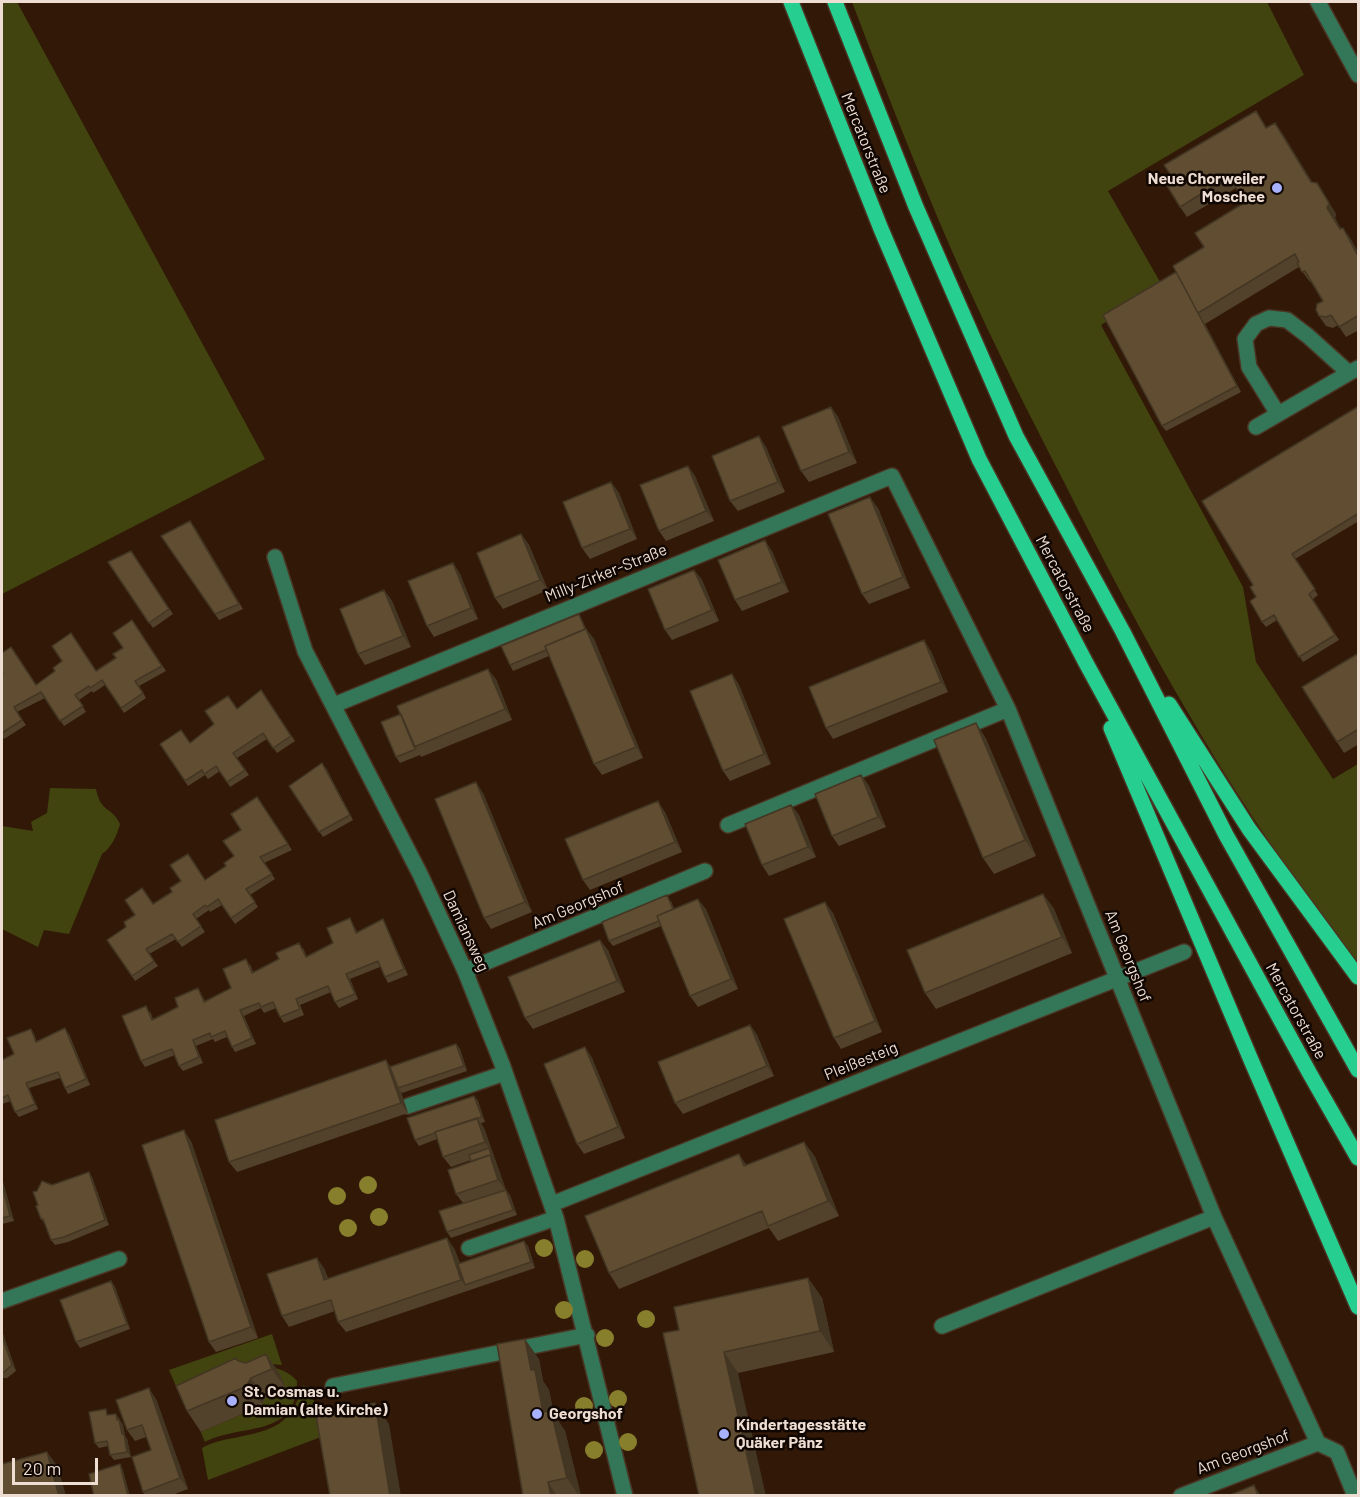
<!DOCTYPE html>
<meta charset="utf-8">
<style>
body{margin:0}
#map{position:relative;width:1360px;height:1497px;overflow:hidden;background:#311807;font-family:Barlow,sans-serif}
canvas{display:block}
.frame{position:absolute;inset:0;border:3px solid #eeddd2;pointer-events:none}
.scale{position:absolute;left:12px;top:1458px;width:86px;height:27px;box-sizing:border-box;border:3px solid #eeddd2;border-top:0;padding-left:8px;font-size:18px;line-height:21px;white-space:nowrap;color:#eeddd2;-webkit-text-stroke:4px #110702;paint-order:stroke}
</style>
<div id="map">
<canvas width="1360" height="1497"></canvas>
<div class="frame"></div>
<div class="scale">20 m</div>
</div>
<script>
const context = document.querySelector('canvas').getContext('2d');
context.lineJoin = 'round';
function fillPath(path, color) {
  context.fillStyle = color;
  context.fill(path, 'evenodd');
}
function stroke(path, color, width, dash) {
  context.strokeStyle = color;
  context.lineWidth = width;
  context.lineCap = dash ? 'butt' : 'round';
  context.setLineDash(dash || []);
  context.stroke(path);
}
function write(font, color, halo, rows, align = 'center') {
  context.font = font + ' Barlow,sans-serif';
  context.lineWidth = 5;
  context.setLineDash([]);
  context.textBaseline = 'middle';
  context.strokeStyle = halo;
  context.fillStyle = color;
  for (const [text, x, y, turn = 0] of rows) {
    context.save();
    context.translate(x, y);
    context.rotate((+turn || 0) * Math.PI / 180);
    context.textAlign = isNaN(turn) ? turn : align;
    if (halo) context.strokeText(text, 0, 0);
    context.fillText(text, 0, 0);
    context.restore();
  }
}
fillPath(new Path2D(`
 M2,2H17L265,459L2,594Z
 M852,2H1267L1304,75L1108,191L1163,287L1101,325L1243,587L1256,662L1333,779L1358,764V962C1240,816 1148,650 1064,482C1029,414 994,345 963,276C923,186 887,94 852,2Z
 M50,788L96,789C101,814 112,806 120,824C117,835 112,847 102,854L69,934L44,930L38,947L2,929V826L33,831L31,822L47,813Z
 M272,1334L282,1365L261,1363L185,1391H178L169,1370Z
 M267,1367C279,1368 288,1371 297,1381C297,1439 241,1423 205,1442L186,1397ZM286,1389L265,1398L259,1407L201,1432L190,1406Z
 M303,1385L310,1390L326,1435L208,1480L202,1448C212,1442 223,1440 234,1438C273,1430 291,1426 303,1385Z`), '#42440f');
const minor = new Path2D(`
 M1318,2L1358,75
 M1278,414L1249,367L1245,339L1256,324L1269,318L1287,320L1308,336L1349,373L1358,368
 M1256,427L1349,373
 M275,557L305,651L420,874L465,971L502,1064L556,1218L625,1496
 M334,705L892,476L1008,709L1214,1217L1318,1443L1337,1452L1355,1496
 M728,825L1008,709
 M465,971L705,871
 M408,1106L505,1073
 M552,1204L1184,952
 M469,1248L556,1218
 M2,1301L119,1259
 M942,1326L1214,1217
 M333,1386L587,1335
 M1181,1496L1318,1443`);
const major = new Path2D(`
 M791,2L881,229L979,459L1086,663L1310,1074L1358,1158
 M835,2L916,207L1016,436L1123,632L1226,835L1358,1070
 M1169,704L1249,829L1358,977
 M1111,728L1251,1060L1358,1307`);
stroke(minor, '#4b3423', 18);
stroke(major, '#4b3423', 18);
stroke(minor, '#337658', 15);
stroke(major, '#26ce8f', 15);
context.fillStyle = '#887f2d';
for (const [x, y] of [
 [368,1185],
 [337,1196],
 [379,1217],
 [348,1228],
 [544,1248],
 [585,1259],
 [564,1310],
 [646,1319],
 [605,1338],
 [618,1399],
 [584,1406],
 [628,1442],
 [594,1450]
]) {
  context.beginPath();
  context.arc(x, y, 9, 0, 2 * Math.PI);
  context.fill();
}
fillPath(new Path2D(`
 M1267,127L1282,133L1312,182L1317,183L1324,194L1336,214L1335,218L1341,229L1343,228L1350,238L1359,254V330L1346,337L1338,325L1333,328L1326,326L1319,316L1323,301L1311,281L1310,282L1299,267L1205,324L1241,392L1166,431L1162,426L1176,272L1204,247L1244,203L1236,188L1187,217L1180,207Z
 M1359,406V521L1295,559L1318,595L1313,599L1339,640L1303,662L1277,620L1266,627L1262,622L1256,597L1253,585Z
 M831,407L838,417L857,463L809,482L801,471Z
 M766,447L785,492L738,511L730,501Z
 M688,466L695,476L714,521L666,541L659,531Z
 M611,482L619,493L637,539L590,559L582,548Z
 M878,508L910,588L869,604L862,594Z
 M194,526L243,609L219,620L161,536Z
 M521,534L529,545L548,590L503,609L495,598Z
 M131,551L173,614L153,628L108,562Z
 M772,551L789,592L742,611L735,600Z
 M453,563L460,574L478,619L434,637L427,626Z
 M694,570L702,580L719,621L672,640L665,630Z
 M384,590L392,601L411,647L365,665L358,654Z
 M132,620L166,671L139,686L146,698L124,713L105,685L93,693L92,691L79,700L86,712L64,726L45,698L17,712L26,725L4,739L2,736V675L36,685L96,671L116,658L123,648Z
 M582,620L586,629L594,639L643,758L602,775L594,764L549,656L513,671L510,665Z
 M931,651L948,692L833,739L826,728Z
 M1359,653V744L1344,753L1337,742Z
 M732,674L739,685L771,764L730,781L723,771Z
 M496,679L512,720L421,757L420,755L400,763L396,757Z
 M261,690L295,741L277,753L267,739L237,758L249,775L230,787L220,771L208,779L205,775L188,786L160,744L190,743L237,709Z
 M976,723L986,739L1036,856L994,874L983,858Z
 M326,768L353,820L323,837L289,786Z
 M861,775L869,786L886,827L839,846L832,836Z
 M483,793L532,912L491,929L484,918Z
 M257,797L292,850L264,863L275,879L250,895L258,907L235,924L222,905L210,912L209,910L196,919L205,932L182,947L176,939L149,954L158,966L135,981L107,940L126,927L206,880L226,866L234,856L241,830Z
 M791,805L799,815L816,857L769,876L762,865Z
 M665,812L682,852L590,890L583,880Z
 M1043,894L1054,909L1072,953L936,1009L925,993Z
 M671,901L674,909H706L738,989L698,1007L690,996L661,926L613,946L609,941Z
 M833,913L882,1032L841,1049L834,1038Z
 M383,919L386,925L408,975L388,983L380,967L350,979L358,999L339,1008L335,1002L331,992L300,1005L304,1015L284,1023L280,1017L276,1008L264,1013L261,1008L244,1016L256,1044L235,1052L232,1047L227,1037L215,1042L213,1039L196,1046L203,1063L183,1071L179,1066L175,1055L145,1067L141,1061L150,1011L153,1019L178,1007L198,988L205,1001L231,988L250,964L253,972L303,948L307,957L333,943L353,924L357,932Z
 M608,950L625,992L533,1029L525,1018Z
 M750,1025L757,1035L774,1076L683,1114L675,1103Z
 M31,1029L34,1034L37,1042L69,1034L90,1085L68,1094L60,1078L29,1088L38,1109L19,1117L15,1112L11,1101L2,1104V1060L14,1054Z
 M456,1044L460,1049L467,1071L402,1093L401,1092L408,1113L237,1172L229,1162L391,1066Z
 M585,1047L592,1058L625,1138L584,1154L577,1144Z
 M474,1096L478,1101L485,1122L481,1123L484,1128L506,1190L510,1195L517,1215L451,1238L447,1232L463,1203L456,1194L471,1160L451,1167L443,1157L437,1139L419,1146L415,1140Z
 M191,1141L258,1338L216,1352L209,1342Z
 M804,1142L815,1157L839,1216L778,1241L769,1228L619,1289L609,1273L746,1165Z
 M92,1177L109,1225L68,1242L55,1245L51,1240L45,1224L41,1219L38,1205L52,1185Z
 M2,1180L3,1182L14,1221L2,1224Z
 M528,1246L535,1268L346,1332L338,1322L335,1311L289,1327L282,1316L324,1268L328,1278L454,1248L460,1263Z
 M808,1278L822,1298L834,1352L738,1373L679,1330Z
 M111,1281L115,1287L130,1329L80,1348L76,1342Z
 M2,1331L16,1371L7,1378H2Z
 M266,1354L280,1374L286,1389L265,1398L262,1404L264,1407L260,1409L259,1407L201,1432L187,1411L239,1362L246,1363Z
 M539,1359L543,1381L549,1390L554,1415L565,1431L581,1496H523Z
 M156,1399L188,1489L170,1496H146L143,1492L151,1450L146,1437L135,1441L127,1430Z
 M116,1414L123,1425L125,1436L127,1439L131,1457L114,1460L110,1455L108,1446L99,1448L95,1443L110,1415Z`), '#53422b');
fillPath(new Path2D(`
 M1275,123L1282,133L1319,193L1311,182Z
 M1317,183L1336,214L1335,218L1348,240L1327,208Z
 M1343,228L1350,238L1359,254V258Z
 M1201,318L1205,324L1241,392L1237,386Z
 M831,407L838,417L857,463L849,452Z
 M759,436L766,447L785,492L778,482Z
 M688,466L695,476L714,521L706,511Z
 M611,482L619,493L637,539L630,529Z
 M870,497L878,508L910,588L903,577Z
 M521,534L529,545L548,590L540,580Z
 M765,540L772,551L789,592L782,582Z
 M453,563L460,574L478,619L471,608Z
 M694,570L702,580L719,621L712,610Z
 M384,590L392,601L411,647L403,636Z
 M579,614L582,620L586,629L594,639L643,758L636,747Z
 M924,640L931,651L948,692L941,682Z
 M488,669L496,679L512,720L505,709Z
 M732,674L739,685L771,764L764,754Z
 M976,723L986,739L1036,856L1025,840Z
 M322,763L326,768L353,820L350,815Z
 M861,775L869,786L886,827L878,817Z
 M476,782L483,793L532,912L525,902Z
 M658,801L665,812L682,852L675,842Z
 M791,805L799,815L816,857L808,847Z
 M1043,894L1054,909L1072,953L1062,937Z
 M698,899L706,909L738,989L731,979Z
 M825,902L833,913L882,1032L875,1021Z
 M383,919L386,925L408,975L404,969Z
 M600,940L608,950L625,992L617,981Z
 M346,974L350,979L358,999L355,994Z
 M240,1010L244,1016L256,1044L252,1038Z
 M750,1025L757,1035L774,1076L767,1066Z
 M65,1028L69,1034L90,1085L86,1079Z
 M193,1040L196,1046L203,1063L199,1057Z
 M456,1044L460,1049L467,1071L464,1066Z
 M585,1047L592,1058L625,1138L618,1127Z
 M386,1060L394,1071L398,1088L401,1092L408,1113L401,1103Z
 M26,1083L29,1088L38,1109L35,1104Z
 M474,1096L478,1101L485,1122L482,1117Z
 M477,1118L484,1128L506,1191L498,1180L490,1155L489,1148L485,1142Z
 M184,1130L191,1141L258,1338L251,1327Z
 M804,1142L815,1157L839,1216L828,1201Z
 M739,1154L750,1170L744,1166Z
 M89,1172L92,1177L109,1225L105,1220Z
 M2,1180L3,1182L14,1221L10,1216L2,1185Z
 M506,1190L510,1195L517,1215L513,1210Z
 M447,1238L454,1248L467,1284L465,1285L461,1280Z
 M524,1241L528,1246L535,1268L531,1262Z
 M317,1258L324,1268L331,1290L324,1280Z
 M808,1278L822,1298L834,1352L820,1331Z
 M111,1281L115,1287L130,1329L127,1324Z
 M2,1331L16,1371L12,1365L2,1336Z
 M525,1339L539,1359L543,1381L549,1390L554,1415L565,1431L581,1496H579L567,1478L543,1412L531,1370Z
 M724,1352L738,1373L766,1496H756Z
 M266,1354L280,1374L286,1389L272,1369Z
 M236,1358L265,1398L262,1404L264,1407L250,1387Z
 M149,1388L156,1399L188,1489L180,1478Z
 M375,1403L389,1424L401,1496H390Z
 M116,1414L123,1425L125,1436L127,1439L131,1457L127,1452L117,1420Z
 M47,1452L58,1467L66,1496H59Z
 M120,1464L123,1470L130,1496H128Z
 M548,1482L557,1496H551Z
 M1254,1485L1261,1496H1258Z`), '#433623');
const building = new Path2D(`
 M1256,111L1266,128L1275,123L1311,182L1317,183L1329,203L1327,208L1340,229L1343,228L1359,258V315L1339,327L1331,315L1326,317L1319,316L1316,310L1317,304L1323,301L1305,271L1302,272L1297,263L1299,262L1295,254L1198,313L1173,266L1204,247L1195,233L1244,203L1230,176L1180,207L1166,184L1174,180L1164,165Z
 M1176,272L1237,386L1162,426L1103,315Z
 M1359,406V513L1292,554L1315,589L1309,594L1335,635L1299,657L1274,615L1262,622L1250,601L1256,597L1250,587L1253,585L1202,501Z
 M831,407L849,452L801,471L782,427Z
 M759,436L778,482L730,501L712,456Z
 M688,466L706,511L659,531L640,485Z
 M611,482L630,529L582,548L563,502Z
 M870,497L903,577L862,594L828,514Z
 M190,521L239,604L215,614L161,536Z
 M521,534L540,580L495,598L477,553Z
 M765,540L782,582L735,600L718,560Z
 M131,551L169,609L149,623L108,562Z
 M453,563L471,608L427,626L408,581Z
 M694,570L712,610L665,630L648,589Z
 M384,590L403,636L358,654L340,609Z
 M579,614L585,629L545,646L546,650L510,665L501,646Z
 M132,620L162,666L135,681L143,693L121,708L102,680L90,688L89,686L75,695L83,706L60,721L41,692L14,707L22,720L2,733V675L3,674L2,673V653L11,647L36,685L55,671L53,668L62,661L52,646L71,633L96,671L116,658L113,654L123,648L113,633Z
 M586,629L636,747L594,764L545,646Z
 M924,640L941,682L826,728L809,687Z
 M1359,653V729L1337,742L1302,687Z
 M488,669L505,709L414,747L397,706Z
 M732,674L764,754L723,771L690,691Z
 M261,690L291,736L273,748L263,733L233,753L245,770L227,782L216,766L204,774L202,770L185,781L160,744L181,730L190,743L214,724L205,711L228,696L237,709Z
 M401,714L416,749L396,757L381,722Z
 M976,723L1025,840L983,858L934,740Z
 M322,763L350,815L319,832L289,786Z
 M861,775L878,817L832,836L815,794Z
 M476,782L525,902L484,918L435,799Z
 M257,797L288,844L260,857L272,874L246,889L255,902L231,918L218,899L207,907L205,905L193,914L201,926L178,942L172,934L146,949L154,961L132,976L107,940L126,927L124,922L135,915L125,900L142,888L153,904L172,892L170,888L181,881L170,865L188,854L205,880L226,866L224,863L234,856L223,841L241,830L231,814Z
 M658,801L675,842L583,880L565,839Z
 M791,805L808,847L762,865L745,824Z
 M1043,894L1062,937L925,993L907,950Z
 M667,895L673,909L657,916L659,921L609,941L602,922Z
 M698,899L731,979L690,996L657,916Z
 M825,902L875,1021L834,1038L784,919Z
 M350,918L356,933L383,919L404,969L385,977L378,961L346,974L355,994L335,1002L328,986L296,999L300,1009L280,1017L273,1002L261,1007L259,1003L240,1010L252,1038L232,1047L225,1031L211,1037L210,1033L193,1040L199,1057L179,1066L172,1049L141,1061L122,1016L146,1006L152,1020L178,1007L175,998L198,988L204,1002L231,988L223,969L246,959L252,973L279,959L276,953L299,943L306,957L333,943L327,928Z
 M600,940L617,981L525,1018L508,977Z
 M750,1025L767,1066L675,1103L658,1062Z
 M65,1028L86,1079L65,1088L58,1072L26,1083L35,1104L15,1112L8,1095L2,1098V1060L14,1054L7,1038L31,1029L36,1042Z
 M456,1044L464,1066L398,1088L390,1067Z
 M585,1047L618,1127L577,1144L544,1064Z
 M386,1060L401,1103L229,1162L215,1120Z
 M474,1096L482,1117L435,1132V1133L415,1140L407,1118Z
 M477,1118L485,1142L443,1157L435,1132Z
 M184,1130L251,1327L209,1342L142,1145Z
 M804,1142L828,1201L768,1226L762,1211L609,1273L585,1216L739,1154L744,1166Z
 M489,1148L493,1160L490,1155L471,1161L469,1155Z
 M490,1155L498,1180L456,1194L448,1170Z
 M89,1172L105,1220L64,1237L51,1240L43,1219H41L36,1206L38,1205L33,1192L37,1191L42,1181L52,1185Z
 M2,1185L10,1216L2,1218Z
 M506,1190L513,1210L447,1232L439,1211Z
 M447,1238L461,1280L338,1322L331,1300L282,1316L267,1274L317,1258L324,1280Z
 M524,1241L531,1262L465,1285L458,1264Z
 M808,1278L820,1331L724,1352L756,1496H699L663,1333L679,1330L674,1307Z
 M111,1281L127,1324L76,1342L60,1300Z
 M2,1336L12,1365L3,1373H2Z
 M525,1339L531,1370H535L543,1412L551,1411L567,1478L548,1482L551,1496H523L497,1344Z
 M266,1354L272,1369L251,1378L248,1383L250,1387L246,1389L245,1387L187,1411L176,1386L236,1358L238,1361L246,1363Z
 M149,1388L180,1478L143,1492L132,1457L151,1450L142,1425L127,1430L116,1400Z
 M375,1403L390,1496H330L316,1416Z
 M106,1409L107,1415L116,1414L117,1420L119,1419L122,1434H124L127,1452L110,1455L107,1441L95,1443L89,1412Z
 M47,1452L59,1496H2V1464Z
 M120,1464L128,1496H94L89,1474Z
 M1254,1485L1258,1496H1228Z`);
fillPath(building, '#604d32');
stroke(building, '#433623', 1.5);
for (const [x, y, r, color] of [
 [1277,188,6,"#a7b1fc"],
 [232,1401,6,"#a7b1fc"],
 [537,1414,6,"#a7b1fc"],
 [724,1434,6,"#a7b1fc"]
]) {
  const dot = new Path2D();
  dot.arc(x, y, r, 0, 2 * Math.PI);
  context.fillStyle = color;
  context.fill(dot);
  stroke(dot, '#110702', 2);
}
write('16px', '#eeddd2', '#110702', [
 ["Mercatorstraße",866,143,68],
 ["Milly-Zirker-Straße",606,573,-22],
 ["Mercatorstraße",1065,584,62],
 ["Am Georgshof",578,905,-23],
 ["Damiansweg",466,931,65],
 ["Am Georgshof",1128,956,68],
 ["Mercatorstraße",1296,1011,61],
 ["Pleißesteig",861,1061,-22],
 ["Am Georgshof",1243,1452,-21]
]);
write('bold 16px', '#eeddd2', '#110702', [
 ["Neue Chorweiler",1265,179,"right"],
 ["Moschee",1265,197,"right"],
 ["St. Cosmas u.",244,1392],
 ["Damian (alte Kirche)",244,1410],
 ["Georgshof",549,1414],
 ["Kindertagesstätte",736,1425],
 ["Quäker Pänz",736,1443]
], 'left');
</script>
